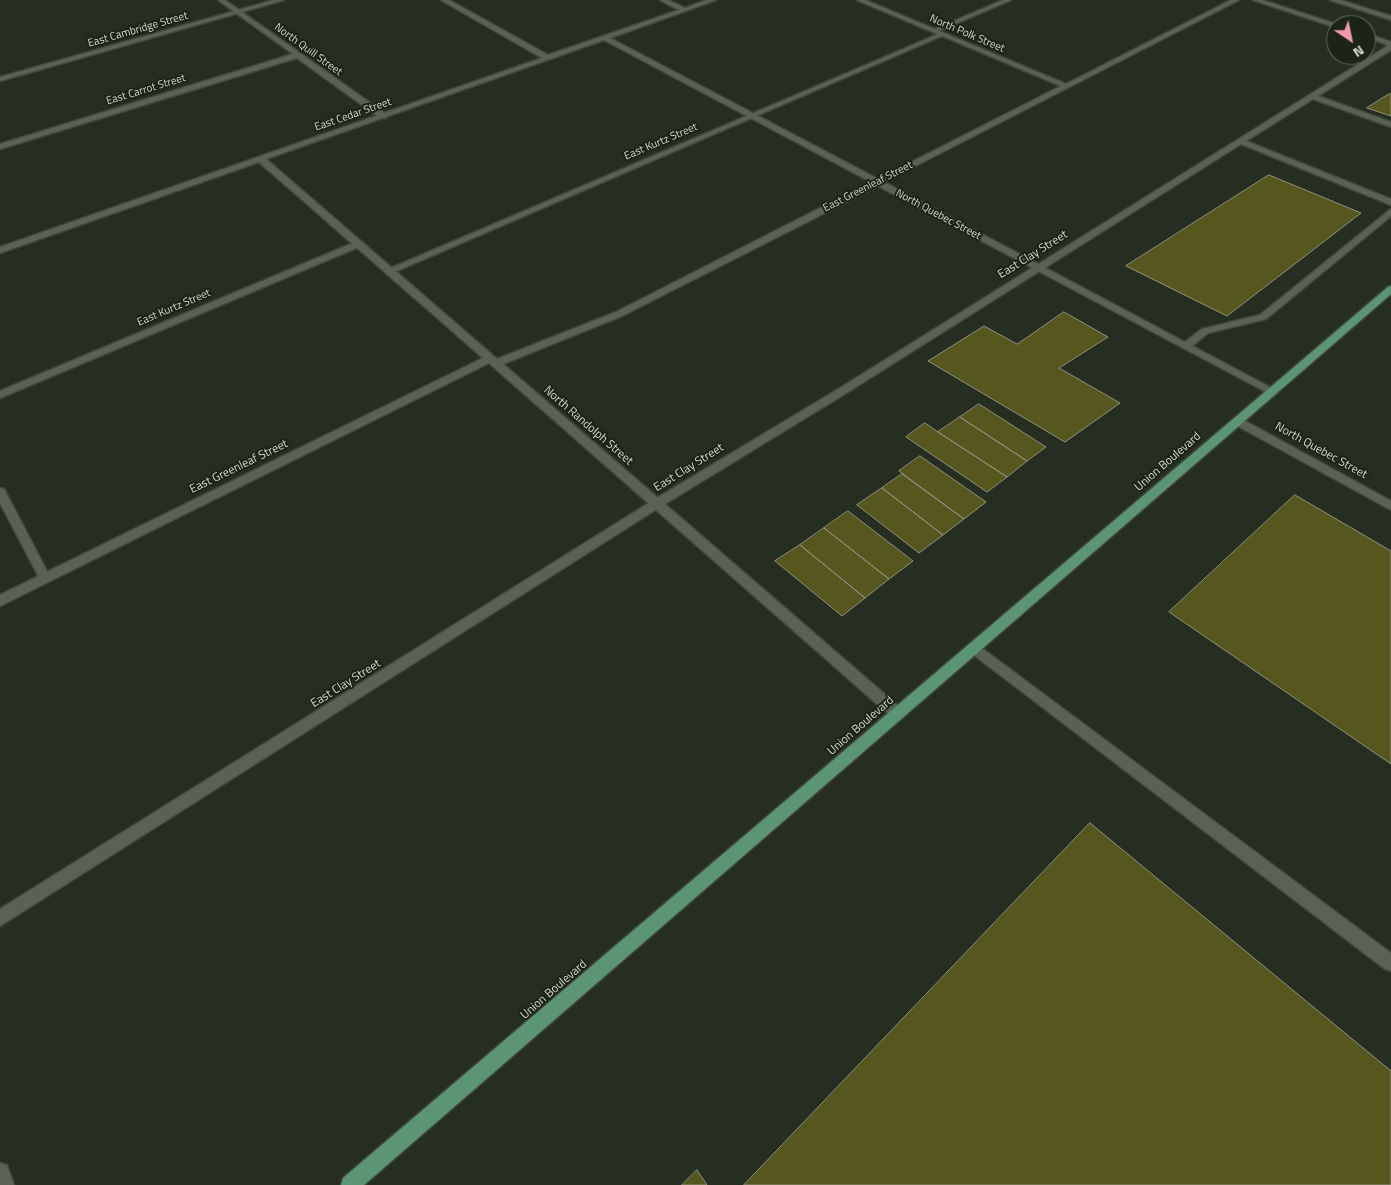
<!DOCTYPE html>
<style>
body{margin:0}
#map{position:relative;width:1391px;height:1185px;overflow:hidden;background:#262e21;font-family:"Titillium Web",sans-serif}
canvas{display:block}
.north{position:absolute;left:1326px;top:15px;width:50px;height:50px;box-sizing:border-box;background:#1c2418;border:1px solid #656c61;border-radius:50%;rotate:146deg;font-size:14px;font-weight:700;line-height:20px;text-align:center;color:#d2d7cf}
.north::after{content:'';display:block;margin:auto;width:18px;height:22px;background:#f29aae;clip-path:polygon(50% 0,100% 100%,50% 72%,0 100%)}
</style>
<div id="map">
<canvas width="1391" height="1185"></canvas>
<div class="north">N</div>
</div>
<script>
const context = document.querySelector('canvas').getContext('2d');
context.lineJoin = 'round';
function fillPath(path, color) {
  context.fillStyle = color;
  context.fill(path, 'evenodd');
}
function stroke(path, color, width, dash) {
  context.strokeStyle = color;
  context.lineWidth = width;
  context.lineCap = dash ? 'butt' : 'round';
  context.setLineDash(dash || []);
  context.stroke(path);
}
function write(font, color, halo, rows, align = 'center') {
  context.font = font + ' "Titillium Web",sans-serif';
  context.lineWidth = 4;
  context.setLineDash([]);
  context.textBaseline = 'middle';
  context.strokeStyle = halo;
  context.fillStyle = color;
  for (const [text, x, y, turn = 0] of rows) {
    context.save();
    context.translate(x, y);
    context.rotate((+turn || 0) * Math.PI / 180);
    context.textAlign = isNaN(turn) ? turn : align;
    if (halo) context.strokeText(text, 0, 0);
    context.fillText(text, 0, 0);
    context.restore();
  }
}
const building = new Path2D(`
 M1389,94H1391V116L1367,108Z
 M1269,175L1361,213L1227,316L1126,266Z
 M1064,312L1108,337L1059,368L1120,403L1065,442L928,361L984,326L1017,344Z
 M979,404L1046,447L1027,461L960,417Z
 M960,417L1027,461L1007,477L938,432Z
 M925,423L938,432L1007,477L987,492L906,437Z
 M920,456L986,502L964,519L899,471Z
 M902,474L964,519L943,535L882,488Z
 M882,488L943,535L919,553L857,505Z
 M1295,495L1391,551V764L1169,612Z
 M848,511L913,561L889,579L824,528Z
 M824,528L889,579L865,598L800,545Z
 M800,545L865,598L842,616L775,561Z
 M1090,823L1391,1071V1185H744Z
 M697,1170L707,1185H682Z`);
fillPath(building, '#56561f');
stroke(building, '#929281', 1);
const service = new Path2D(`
 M218,0H225L386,114V118H380L297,58L0,149V144L293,54Z
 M1003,0H1011L936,32L931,31Z
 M1330,0H1340L1391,16V20Z
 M941,33L946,34L392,273H386L384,271Z
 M1391,41V50L1318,96L1391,122V127L1313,99L1246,141L1391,199V205L1241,144L848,392L660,507L0,926V909L652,501L840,388L1386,47L1388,42Z
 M1391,209V216L1266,319L1208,333L1190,348H1182V344L1202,329L1260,315Z
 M358,241L362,244L361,246L0,398V391Z
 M0,488L4,489L49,575L51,578L49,581H41L0,503Z
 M975,643L1391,953V971L1385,969L970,652L968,648L970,644Z
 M0,1163L7,1165L14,1185H0Z`);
const minor = new Path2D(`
 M274,0H284L0,81V77Z
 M441,0H449L548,55L679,10L660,0H668L685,8L707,0H716L610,38L878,179L1061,86L857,0H865L1066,84L1231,0H1239L884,182L1277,391L1272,394L1268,393L878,186L622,316L503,364L903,710L905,714L903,718L898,720L893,718L489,363L0,606V595L483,358L259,162L0,253V247L542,58ZM604,40L871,182L616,312L497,359L266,159Z
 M1253,0H1262L1339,25H1336V28L1334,27Z
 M1366,33L1391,42V46L1366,37Z
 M1238,417L1391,501V510L1234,424L1233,421Z`);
const primary = new Path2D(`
 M1391,286V294L364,1185H341L343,1178L1388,287Z`);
stroke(service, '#42483d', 3);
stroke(minor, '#42483d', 3);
stroke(primary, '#42483d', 3);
fillPath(service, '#596254');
fillPath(minor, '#596254');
fillPath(primary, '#5b9574');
write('11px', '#d2d7cf', '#1c2418', [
 ["East Cambridge Street",138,30,-16],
 ["North Polk Street",967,34,23],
 ["North Quill Street",308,50,36],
 ["East Carrot Street",146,90,-17],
 ["East Cedar Street",353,115,-19],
 ["East Kurtz Street",661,142,-23],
 ["East Greenleaf Street",868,187,-27],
 ["North Quebec Street",938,215,28],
 ["East Kurtz Street",174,308,-23]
]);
write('12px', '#d2d7cf', '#1c2418', [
 ["East Clay Street",1033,255,-32],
 ["North Randolph Street",588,426,41],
 ["North Quebec Street",1321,451,29],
 ["Union Boulevard",1168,462,-41],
 ["East Greenleaf Street",239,467,-26],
 ["East Clay Street",689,468,-32],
 ["East Clay Street",346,684,-32],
 ["Union Boulevard",861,726,-41],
 ["Union Boulevard",554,990,-41]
]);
</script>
